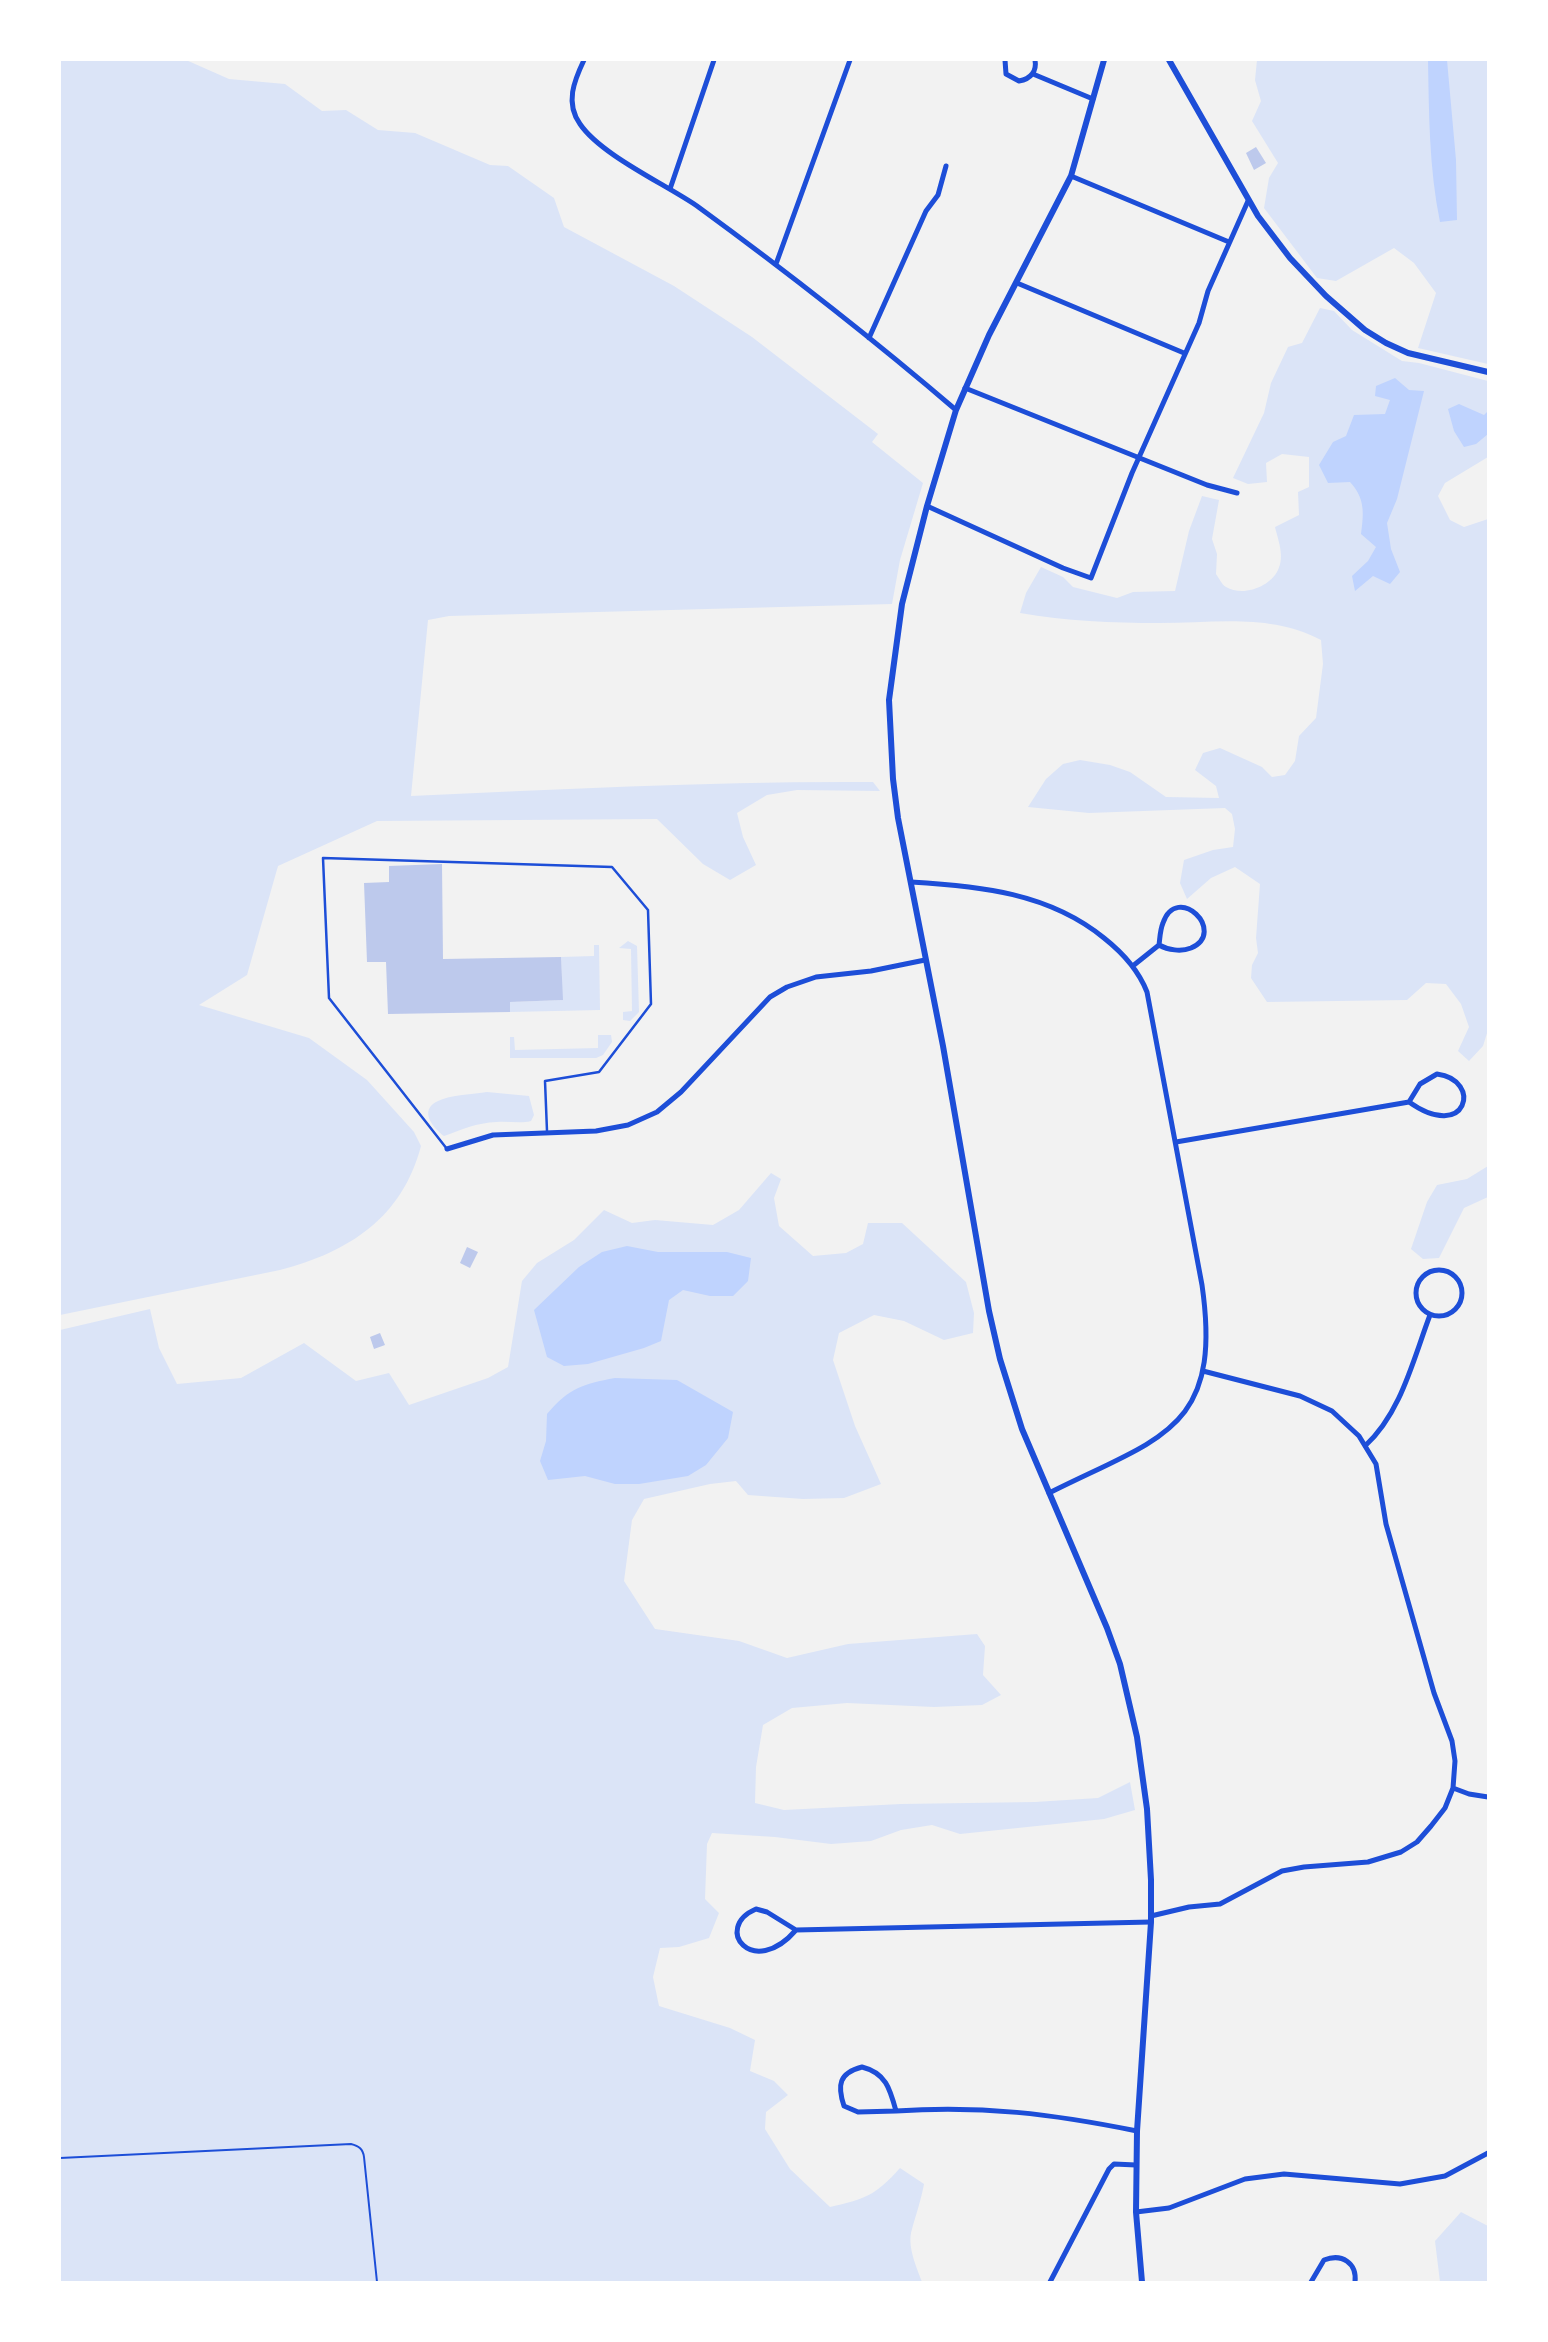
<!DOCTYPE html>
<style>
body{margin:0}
#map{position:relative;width:1548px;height:2342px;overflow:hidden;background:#f2f2f2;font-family:Roboto,sans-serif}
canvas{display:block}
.frame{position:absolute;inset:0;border:61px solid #fff;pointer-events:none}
</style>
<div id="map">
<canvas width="1548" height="2342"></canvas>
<div class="frame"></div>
</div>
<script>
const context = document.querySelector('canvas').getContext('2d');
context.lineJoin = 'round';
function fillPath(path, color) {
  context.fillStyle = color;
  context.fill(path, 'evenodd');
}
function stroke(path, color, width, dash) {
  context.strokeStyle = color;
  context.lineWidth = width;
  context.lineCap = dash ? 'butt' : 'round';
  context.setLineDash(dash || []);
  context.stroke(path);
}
fillPath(new Path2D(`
 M60,60H186L229,79L285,84L322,111L346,110L378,130L415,133L490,165L508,166L554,198L564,227L674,286L752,337L878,434L872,442L923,483L900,560L892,604L449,616L428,620L411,796C566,789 719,781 873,782L880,791L797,790L767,795L737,813L743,837L756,865L730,880L703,864L657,819L377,821L278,866L247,975L199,1005L309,1038L367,1080L414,1132L421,1146C402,1218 349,1252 280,1270L60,1315Z
 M1257,60H1488V364L1418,348L1436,293L1414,263L1394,248L1336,281L1317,278L1264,208L1269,178L1278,163L1252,121L1261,101L1255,80Z
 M1320,308L1334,311L1352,330L1402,361L1419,363L1488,381V457L1445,483L1438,496L1450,520L1464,527L1488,519V1030L1483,1046L1469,1061L1458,1051L1469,1027L1461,1004L1446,984L1426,983L1407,1000L1267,1002L1251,978L1252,965L1258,953L1256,938L1260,884L1235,867L1211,878L1187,899L1180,883L1184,860L1213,850L1233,847L1235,829L1232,814L1225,808L1089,813L1028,807L1046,779L1063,764L1080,760L1110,765L1130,772L1166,797L1219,798L1216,786L1195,770L1203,753L1220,748L1262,767L1272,777L1285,775L1295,761L1299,736L1316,718L1323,664L1321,640C1270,613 1215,623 1159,623C1112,623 1066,621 1020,613L1026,593L1041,567L1063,577L1073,587L1117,598L1133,592L1175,591L1189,531L1202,496L1219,500L1212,539L1217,554L1216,574C1219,578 1222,585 1226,587C1243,597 1270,587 1278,570C1285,556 1278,540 1275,527L1299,515L1298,492L1309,487V457L1282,454L1266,463L1267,482L1248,484L1233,478L1264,413L1271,383L1288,347L1302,343Z
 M628,941L637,946L639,1012L630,1021L623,1020V1012L632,1011L631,949L619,948Z
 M594,945H599L600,1010L510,1012V1002L562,1000L561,957L594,956Z
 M598,1035H611L612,1042L603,1055L596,1058H510V1037H514L515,1050L598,1048Z
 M487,1092L529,1096L534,1115L531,1121C520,1124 509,1121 497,1122C475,1123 464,1129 444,1136C433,1128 418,1110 438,1101C450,1095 474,1094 487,1092Z
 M1488,1166V1197L1464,1208L1439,1258L1423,1259L1411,1249L1427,1202L1437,1185L1467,1179Z
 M771,1173L781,1179L774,1198L779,1226L813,1256L846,1253L863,1244L868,1223H902L966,1282L974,1313L973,1333L944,1340L904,1321L874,1315L839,1333L833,1360L855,1426L881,1484L844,1498L803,1499L748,1495L736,1481L710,1484L644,1499L632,1520L624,1581L655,1629L739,1641L787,1658L848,1644L977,1634L985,1646L983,1675L1001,1695L982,1705L934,1707L847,1703L792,1708L763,1725L756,1767L755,1803L784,1810L901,1804L1035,1802L1098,1798L1130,1782L1135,1810L1104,1819L960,1834L932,1825L901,1830L871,1841L831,1844L775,1837L712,1833L707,1844L705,1899L719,1913L709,1938L679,1947L660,1948L653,1977L659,2006L730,2028L755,2040L750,2071L774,2081L788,2095L766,2112L765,2129L790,2169L830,2207C865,2199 875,2196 900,2168L924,2184C921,2201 915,2217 911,2233C908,2249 917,2268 922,2282H60V1330L150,1309L159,1348L177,1384L241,1378L304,1343L356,1381L389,1373L409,1405L488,1378L508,1367L522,1281L537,1263L574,1240L604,1210L632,1223L655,1220L713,1225L739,1210Z
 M1461,2212L1488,2226V2282H1440L1435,2241Z`), '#dbe4f7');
fillPath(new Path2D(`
 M1428,60H1447L1456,160L1457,220L1440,222C1429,168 1429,114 1428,60Z
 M1395,378L1409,390L1424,391L1397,499L1387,523L1391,549L1400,572L1390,584L1373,576L1355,591L1352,576L1368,561L1376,547L1361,534C1364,513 1365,498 1350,482L1328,483L1319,465L1333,442L1346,436L1354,415L1385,414L1390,400L1375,396L1376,386Z
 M1459,404L1484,415L1488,411V434L1476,444L1464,447L1454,431L1448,409Z
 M627,1246L658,1252H727L751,1258L748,1281L733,1296H710L683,1290L669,1300L661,1341L644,1348L588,1364L564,1366L547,1357L534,1310L579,1267L602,1252Z
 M615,1378L677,1380L733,1412L728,1438L706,1465L688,1476L639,1484H615L585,1476L548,1480L540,1461L546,1441L547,1414C569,1388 583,1384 615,1378Z`), '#bfd3fe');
fillPath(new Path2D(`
 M1256,147L1266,163L1254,170L1246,153Z
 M442,864L443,959L561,957L563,1000L510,1002V1012L388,1014L386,962H367L364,883L389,882V866Z
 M467,1247L478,1252L470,1268L460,1263Z
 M380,1333L385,1345L374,1349L370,1337Z`), '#bdc9ec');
stroke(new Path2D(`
 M60,2158L351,2144C359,2146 363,2149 364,2157L377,2282`), '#1d4ed8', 2);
stroke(new Path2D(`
 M447,1149L329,998L323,858L612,867L648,910L651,1004L599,1072L545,1081L547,1131`), '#1d4ed8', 2.5);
stroke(new Path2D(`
 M584,60C574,81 565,103 580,124C601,155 665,184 697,206C786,271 872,338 956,410
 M1005,60L1006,74L1019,81C1031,79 1037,71 1035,60
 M1033,74L1093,99
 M1071,176L1229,242
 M670,189L714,60
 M776,264L850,60
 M1017,283L1184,353
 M869,338L926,211L938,195L946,166
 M965,388L1207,485L1237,493
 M927,506L1063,568L1091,578L1132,473L1199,323L1208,291L1248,201
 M911,882C980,886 1049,893 1104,938C1123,953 1138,969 1147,992L1202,1285C1223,1431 1160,1437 1049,1493
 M1134,965L1159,945C1160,938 1160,930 1163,923C1177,882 1228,932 1191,948C1181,952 1168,950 1159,945
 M1437,1074C1483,1080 1467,1143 1409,1102L1420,1084Z
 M1176,1142L1409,1102
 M447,1149L493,1135L596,1131L628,1125L657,1112L681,1092L770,997L787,987L816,977L871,971L925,960
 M1416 1293a23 23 0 1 1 46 0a23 23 0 1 1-46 0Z
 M1365,1446C1401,1413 1413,1360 1430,1315
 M1453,1788L1469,1794L1488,1797
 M756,1909L767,1912L796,1930C753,1980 712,1928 756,1909Z
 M1151,1916L1189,1907L1220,1904L1282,1871L1304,1867L1368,1862L1401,1852L1417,1842L1431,1826L1445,1808L1453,1788L1455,1761L1452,1741L1434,1693L1386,1524L1376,1464L1359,1436L1332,1411L1300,1396L1203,1371
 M796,1930L1151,1922
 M862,2067C886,2073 890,2089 896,2111L858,2112L844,2106C837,2085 839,2073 862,2067Z
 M896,2111C981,2105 1053,2114 1137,2131
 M1136,2212L1169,2208L1245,2179L1284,2174L1400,2184L1445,2176L1488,2153
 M1050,2282L1109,2169L1114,2164L1136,2165
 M1311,2282L1324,2260C1342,2253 1357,2263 1355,2282`), '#1d4ed8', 5);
stroke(new Path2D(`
 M1104,60L1071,176L989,335L956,410L927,506L902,604L889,700L893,779L898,818L943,1046L989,1311L1000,1359L1022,1429L1107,1628L1120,1664L1137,1737L1147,1809L1151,1880V1922L1137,2131L1136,2212L1142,2282
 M1169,60L1258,216L1290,258L1326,296L1365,330L1386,343L1408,353L1488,372`), '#1d4ed8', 6);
</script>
